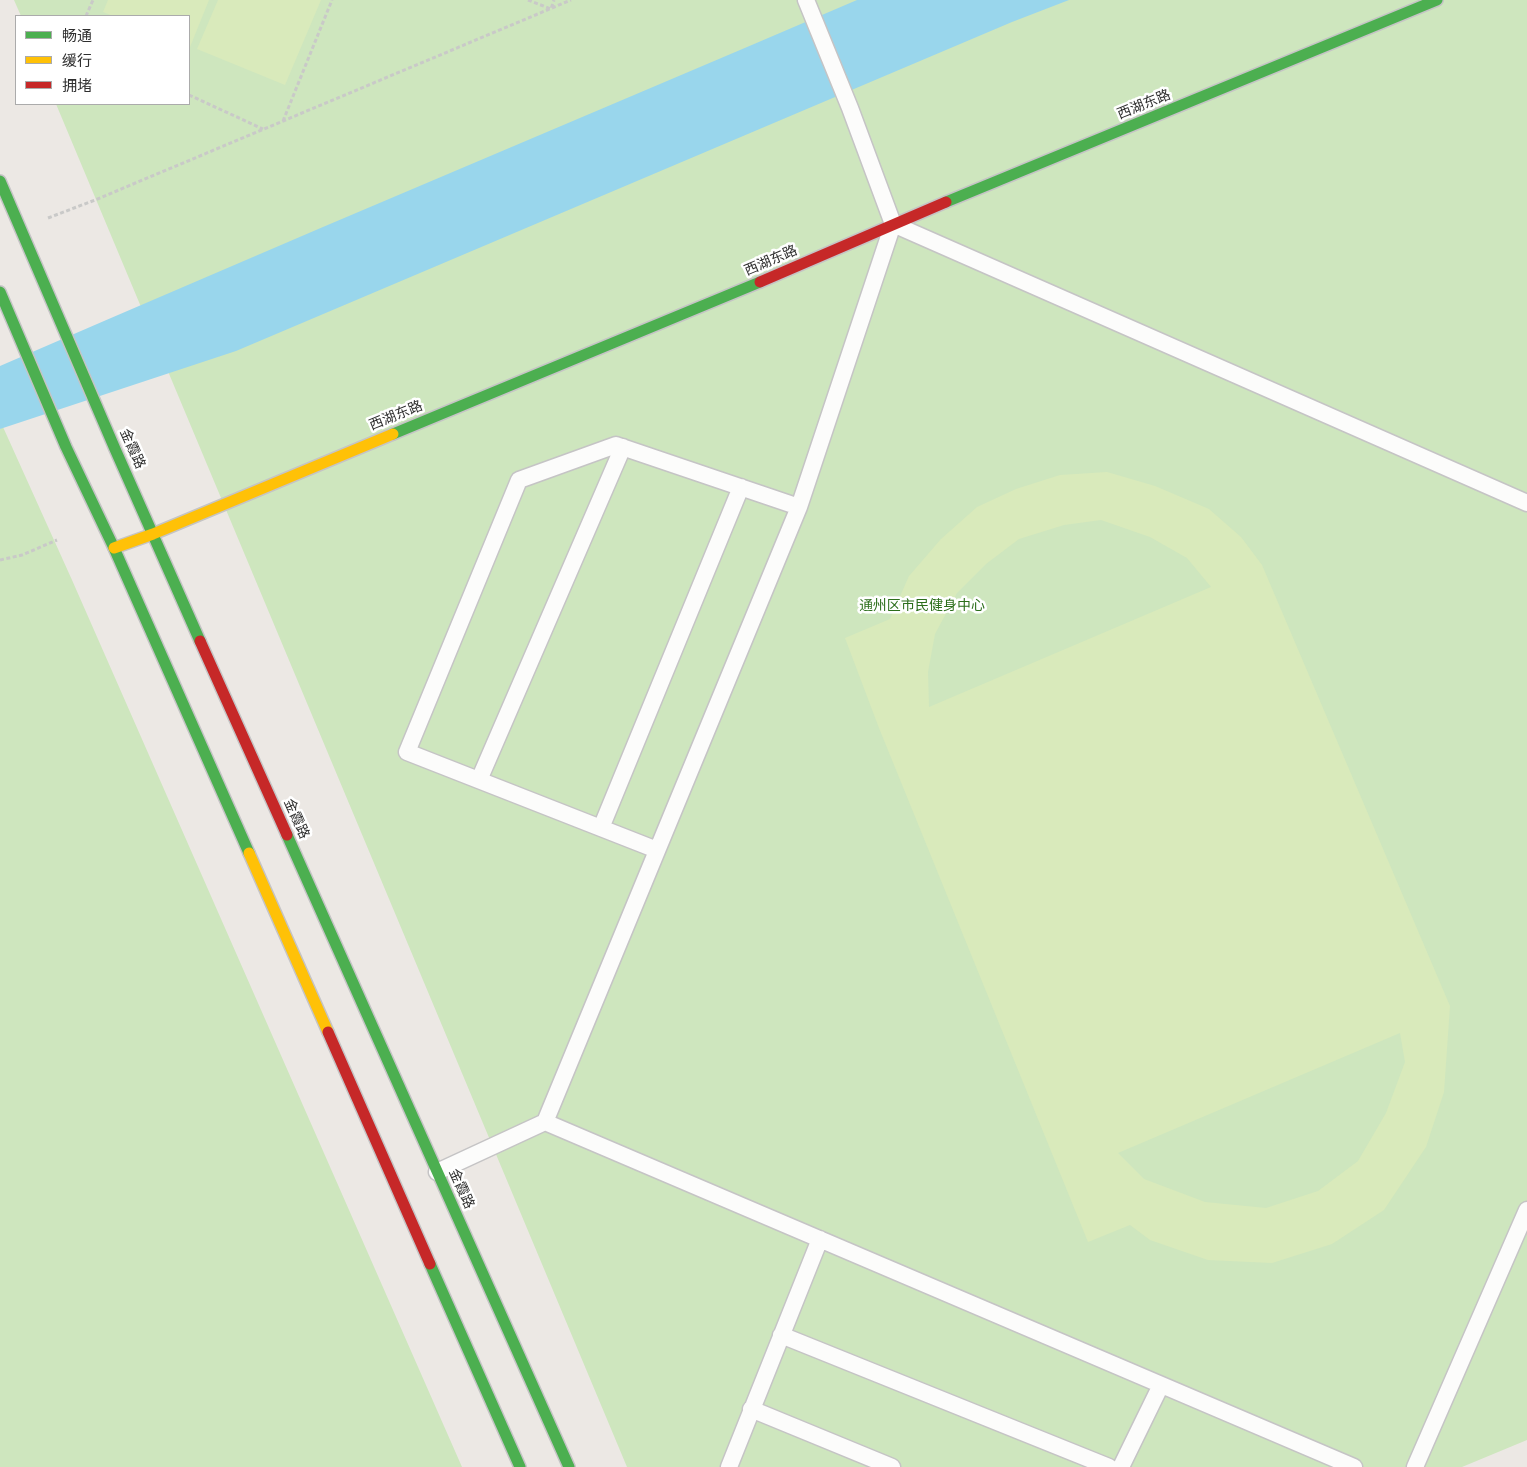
<!DOCTYPE html>
<meta charset="utf-8">
<style>
body{margin:0}
#map{position:relative;width:1527px;height:1467px;overflow:hidden;background:#ece8e4;font-family:"Archivo Narrow","Noto Sans SC",sans-serif}
canvas{display:block}
.legend{position:absolute;left:15px;top:15px;width:175px;height:90px;box-sizing:border-box;background:#fff;border:1px solid #ababab;margin:0;padding:6px 9px;list-style:none;font-size:15px;color:#2e2e2e}
.legend li{display:flex;align-items:center;gap:10px;height:25px}
.legend b{width:25px;border:1px solid #ababab}
</style>
<div id="map">
<canvas width="1527" height="1467"></canvas>
<ul class="legend">
<li><b style="height:6px;background:#4caf50"></b>畅通</li>
<li><b style="height:6px;background:#ffc107"></b>缓行</li>
<li><b style="height:6px;background:#c62828"></b>拥堵</li>
</ul>
</div>
<script>
const context = document.querySelector('canvas').getContext('2d');
context.lineJoin = 'round';
function fillPath(path, color) {
  context.fillStyle = color;
  context.fill(path, 'evenodd');
}
function stroke(path, color, width, dash) {
  context.strokeStyle = color;
  context.lineWidth = width;
  context.lineCap = dash ? 'butt' : 'round';
  context.setLineDash(dash || []);
  context.stroke(path);
}
function write(font, color, halo, rows, align = 'center') {
  context.font = font + ' "Archivo Narrow","Noto Sans SC",sans-serif';
  context.lineWidth = 5;
  context.setLineDash([]);
  context.textBaseline = 'middle';
  context.strokeStyle = halo;
  context.fillStyle = color;
  for (const [text, x, y, turn = 0] of rows) {
    context.save();
    context.translate(x, y);
    context.rotate((+turn || 0) * Math.PI / 180);
    context.textAlign = isNaN(turn) ? turn : align;
    if (halo) context.strokeText(text, 0, 0);
    context.fillText(text, 0, 0);
    context.restore();
  }
}
fillPath(new Path2D(`
 M14,0H1527V1440L1462,1467H627L56,104H189V16H21Z
 M3,427L72,580L462,1467H0V429Z`), '#cee6be');
fillPath(new Path2D(`
 M108,0H209L190,47L189,16H113L103,12Z
 M218,0H321L285,85L197,49Z
 M1107,472L1155,486L1209,509L1241,537L1262,565L1450,1006L1444,1092L1426,1147L1384,1210L1332,1244L1272,1263L1208,1260L1150,1240L1130,1225L1088,1242L879,728L845,638L890,619L909,576L941,539L977,507L1016,489L1060,475ZM1101,520L1150,537L1187,558L1211,587L929,707L928,672L935,634L957,593L986,564L1019,539L1064,525ZM1400,1033L1405,1062L1386,1113L1358,1161L1318,1191L1266,1208L1205,1202L1144,1179L1118,1153Z`), '#d9eabb');
fillPath(new Path2D(`
 M857,0H1069L1012,22L236,351L0,429V366C285,242 572,122 857,0Z`), '#99d6ec');
const lane = new Path2D(`
 M806,0L850,108L893,224
 M479,780L623,447
 M601,828L741,487
 M657,850L407,752L519,480L616,445L799,507
 M545,1122L1354,1467
 M437,1172L545,1122L799,507L893,224L1527,503
 M781,1335L1109,1467
 M751,1409L892,1467
 M729,1467L820,1239
 M1121,1467L1161,1385
 M1415,1467L1527,1210`);
const fast = new Path2D(`
 M0,181L115,449L200,641
 M946,202L1437,0
 M0,292L66,447L114,548L249,853
 M393,434L760,282
 M287,835L569,1467
 M430,1264L520,1467`);
const slow = new Path2D(`
 M114,548L153,534L393,434
 M249,853L328,1032`);
const jam = new Path2D(`
 M760,282L946,202
 M200,641L287,835
 M328,1032L430,1264`);
stroke(lane, '#c5c4c5', 19);
stroke(fast, '#c5c4c5', 14);
stroke(slow, '#c5c4c5', 14);
stroke(jam, '#c5c4c5', 14);
stroke(new Path2D(`
 M528,0L551,9L554,0
 M86,16L93,0
 M189,95L263,129
 M283,121L332,0
 M48,218L95,200L571,0
 M0,560L22,555L57,540`), '#c9c9c8', 3, [4, 2.5]);
stroke(lane, '#fcfcfb', 16);
stroke(fast, '#4caf50', 11);
stroke(slow, '#ffc107', 11);
stroke(jam, '#c62828', 11);
write('14px', '#2e2e2e', '#fff', [
 ["西湖东路",1144,105,-22],
 ["西湖东路",771,261,-23],
 ["西湖东路",396,416,-22],
 ["金霞路",132,449,66],
 ["金霞路",296,819,66],
 ["金霞路",461,1189,66]
]);
write('14px', '#2c6e1b', '#fff', [
 ["通州区市民健身中心",922,606]
]);
</script>
